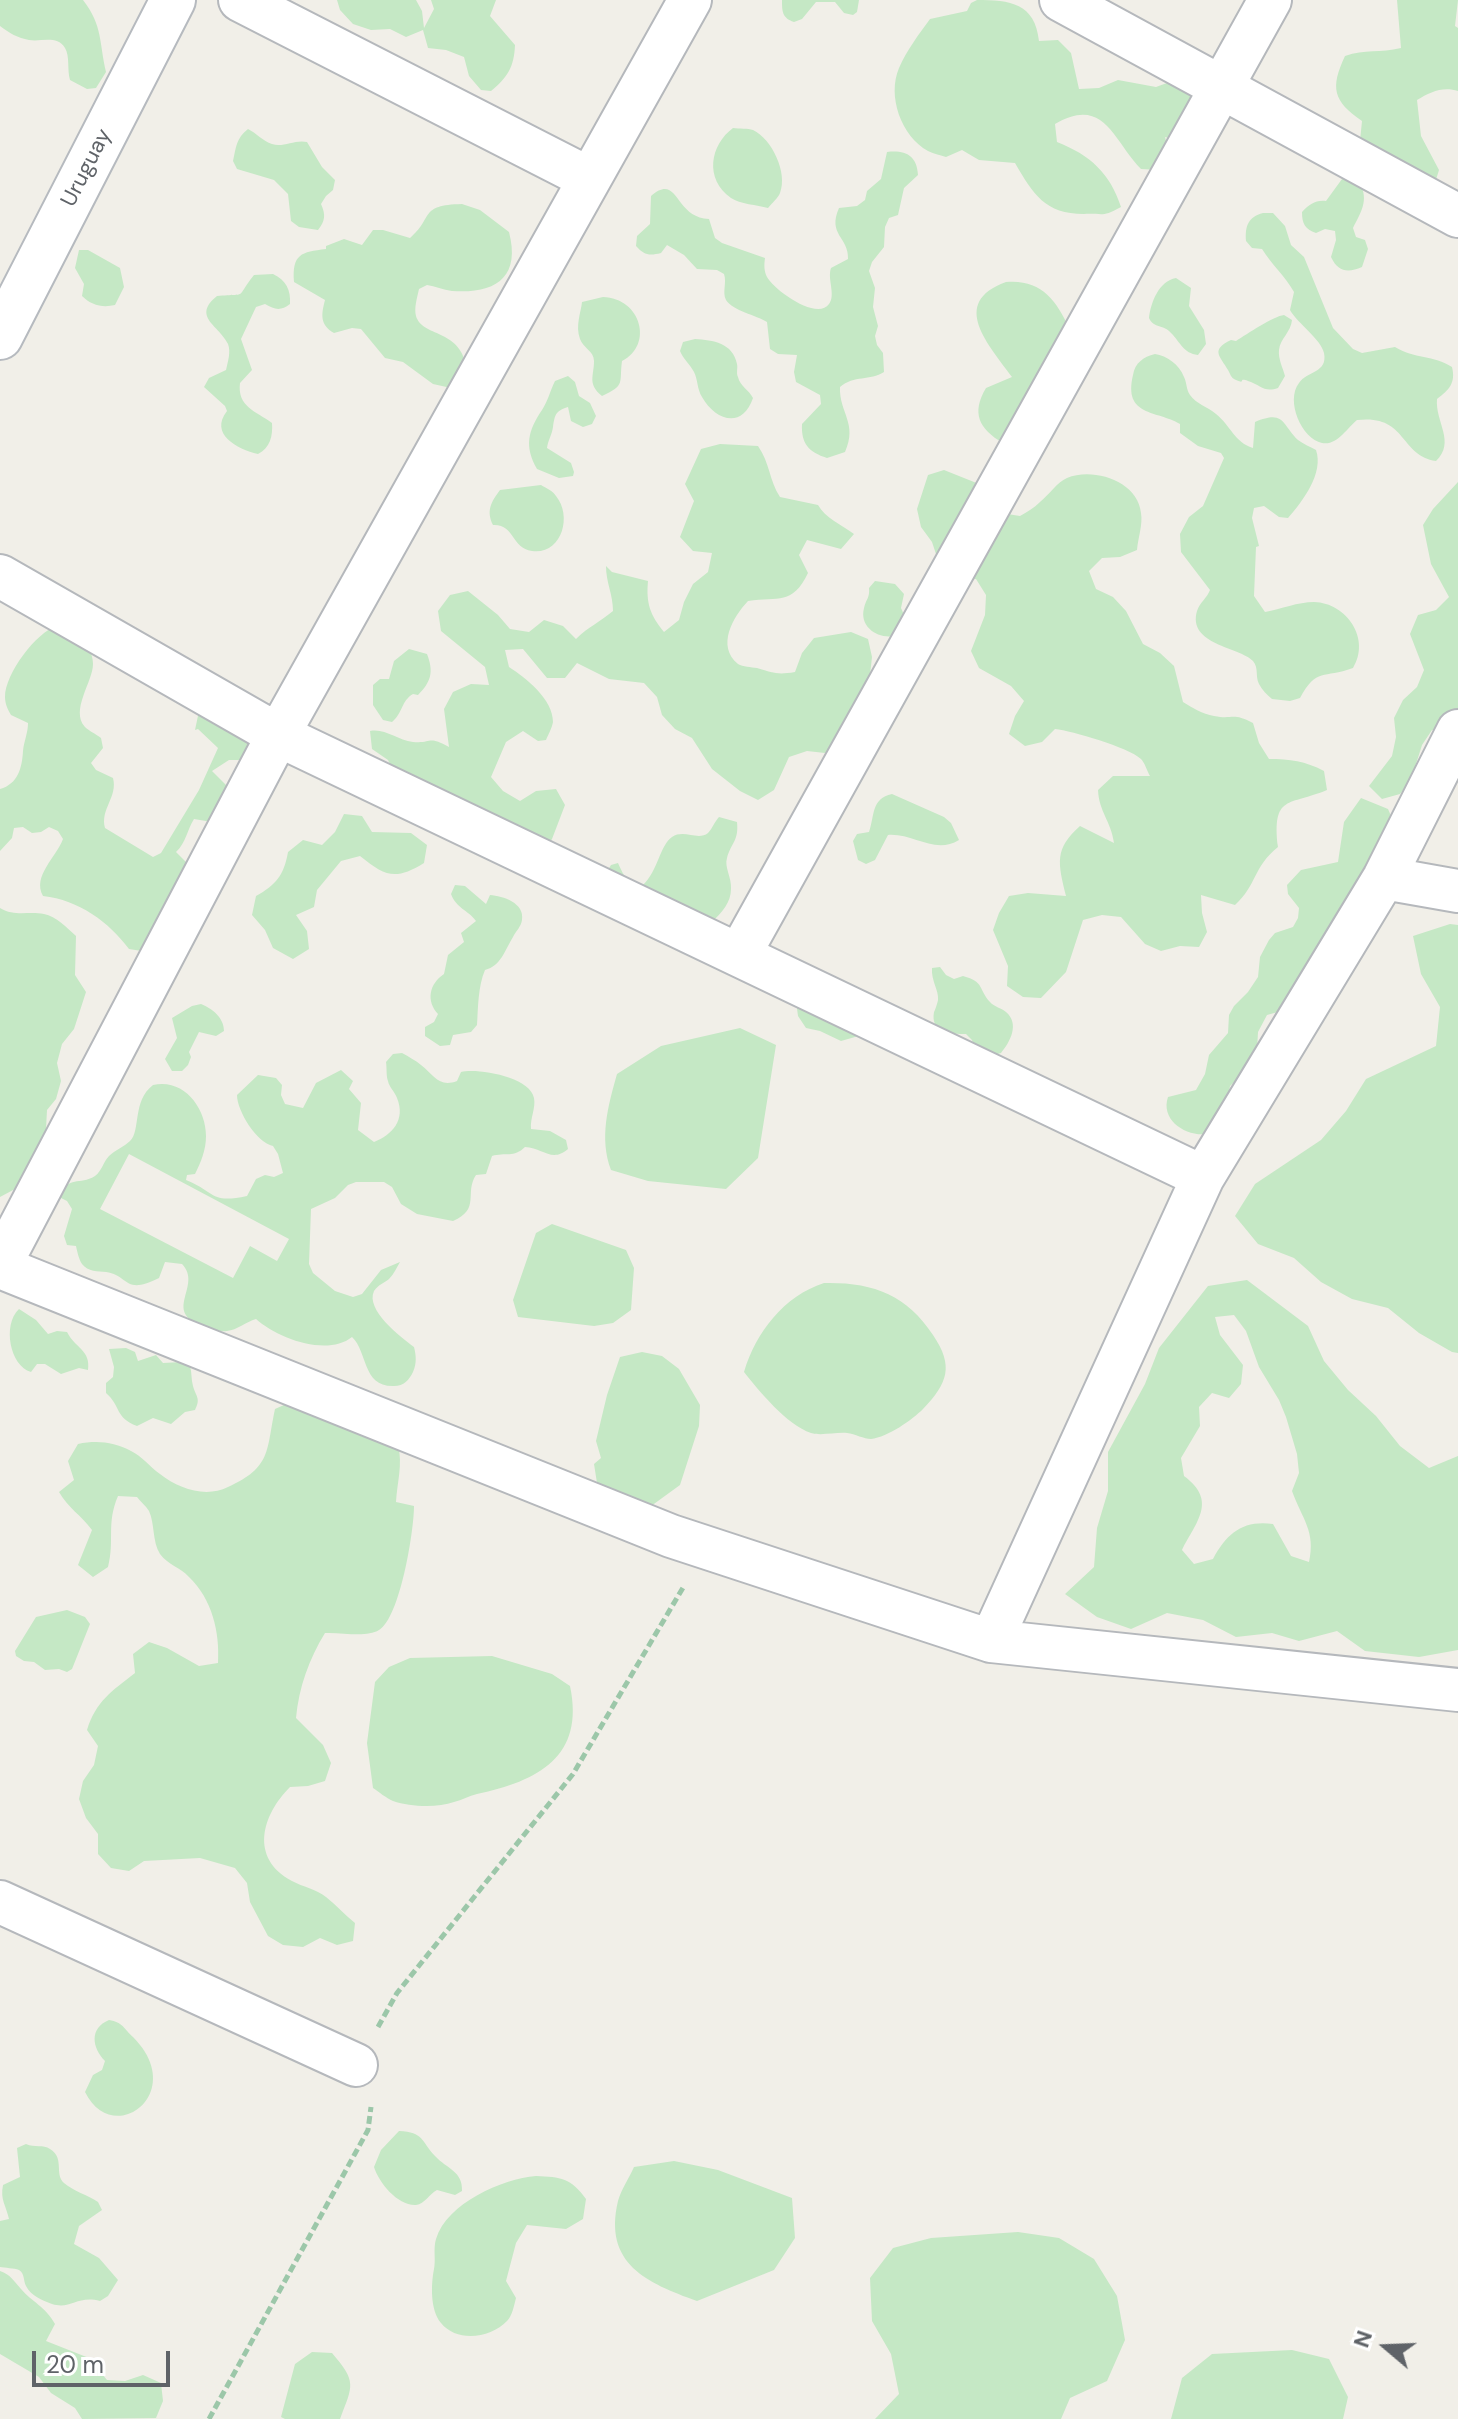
<!DOCTYPE html>
<style>
body{margin:0}
#map{position:relative;width:1458px;height:2419px;overflow:hidden;background:#f1efe8;font-family:"DM Sans",sans-serif}
canvas{display:block}
.north{position:absolute;left:1346px;top:2307px;width:80px;height:80px;-webkit-text-stroke:6px #fff;paint-order:stroke;rotate:289deg;font-size:22px;font-weight:700;line-height:32px;text-align:center;color:#5f6368}
.north::after{content:'';display:block;margin:auto;width:28px;height:36px;background:#5f6368;clip-path:polygon(50% 0,100% 100%,50% 72%,0 100%)}
.scale{position:absolute;left:32px;top:2351px;width:138px;height:36px;box-sizing:border-box;border:4px solid #5f6368;border-top:0;padding-left:10px;font-size:24px;line-height:28px;white-space:nowrap;color:#5f6368;-webkit-text-stroke:6px #fff;paint-order:stroke}
</style>
<div id="map">
<canvas width="1458" height="2419"></canvas>
<div class="north">N</div>
<div class="scale">20 m</div>
</div>
<script>
const context = document.querySelector('canvas').getContext('2d');
context.lineJoin = 'round';
function fillPath(path, color) {
  context.fillStyle = color;
  context.fill(path, 'evenodd');
}
function stroke(path, color, width, dash) {
  context.strokeStyle = color;
  context.lineWidth = width;
  context.lineCap = dash ? 'butt' : 'round';
  context.setLineDash(dash || []);
  context.stroke(path);
}
function write(font, color, halo, rows, align = 'center') {
  context.font = font + ' "DM Sans",sans-serif';
  context.lineWidth = 8;
  context.setLineDash([]);
  context.textBaseline = 'middle';
  context.strokeStyle = halo;
  context.fillStyle = color;
  for (const [text, x, y, turn = 0] of rows) {
    context.save();
    context.translate(x, y);
    context.rotate((+turn || 0) * Math.PI / 180);
    context.textAlign = isNaN(turn) ? turn : align;
    if (halo) context.strokeText(text, 0, 0);
    context.fillText(text, 0, 0);
    context.restore();
  }
}
fillPath(new Path2D(`
 M0,0H83C103,26 99,42 106,72L96,88L87,89L70,80C67,70 70,56 65,48C57,35 42,42 29,40C18,38 9,33 0,26Z
 M337,0H416L422,11L424,28L434,9L431,0H496L490,16L515,45C514,67 508,77 491,91L481,90L469,76L464,57L446,50L428,48L423,30L406,37L390,29L371,30L353,24L340,10Z
 M782,0H859L857,12L853,15L844,13L835,2H816L802,19L794,22C782,18 782,11 782,0Z
 M977,0C1010,0 1035,3 1039,41L1058,40L1071,53L1079,89L1099,88L1118,80L1156,87L1175,80L1209,78L1182,142L1165,137L1170,155L1160,170L1141,169C1113,140 1104,95 1055,124L1057,142C1090,155 1110,173 1121,207C1101,218 1104,213 1084,214C1045,214 1033,194 1015,163L979,160L962,150L946,157C941,155 934,154 928,151C901,136 887,96 899,68C907,50 919,34 930,19L967,11L971,3Z
 M1397,0H1458L1455,26L1458,28V91C1443,86 1430,92 1417,100L1421,136L1439,170L1434,186L1360,141L1362,121C1333,101 1330,88 1345,56C1365,49 1380,53 1401,48Z
 M733,128C739,129 748,128 753,130C772,139 788,173 780,193C778,198 772,203 768,208C757,205 740,204 731,198C704,179 710,145 733,128Z
 M248,129C256,133 263,141 272,144C283,148 295,139 307,142L322,167L335,180L333,190L326,196L321,204C326,215 325,221 318,230L299,227L291,221L288,194L274,180L237,169L233,161C236,148 236,138 248,129Z
 M887,152C905,150 917,155 918,175L904,188L898,215L889,218L885,227L884,247L872,262L869,271L875,288L873,307L878,326L875,336L877,345L883,353L884,372C870,381 854,375 840,387C839,413 858,423 845,452L827,458C809,452 801,444 802,424L821,404L820,395L796,382L794,372L797,355L778,354L770,349L767,322C756,315 733,311 726,300C722,292 727,283 724,274L717,270L697,269L684,255L667,245L661,253C649,256 644,255 636,246L637,236L650,224L651,196C679,172 674,218 709,219L715,238L722,243L765,258C764,265 764,271 767,277C774,290 817,321 829,304C836,295 827,279 831,268L848,259C849,237 827,235 839,208L857,206L865,200L867,191L881,179Z
 M1342,179L1360,183C1369,201 1361,212 1353,228L1356,237L1365,240L1368,249L1362,267C1348,273 1338,272 1331,257L1336,240L1335,231L1325,229L1316,233C1305,229 1302,224 1302,212C1310,204 1315,200 1326,201Z
 M462,204L480,210L509,232C521,278 495,294 452,291C443,290 435,286 427,285L419,289C417,298 414,308 416,316C422,337 460,329 466,366L451,388L433,384L403,362L385,358L361,329L352,328L334,333C320,325 321,315 325,300L294,282C292,254 301,252 326,249V246L344,239L362,245L373,230H383L410,238C434,218 418,205 462,204Z
 M1263,213H1273L1285,226L1291,245L1304,257L1333,328L1353,349L1362,353L1395,347C1414,359 1434,355 1452,367C1456,383 1449,390 1437,399C1435,422 1456,442 1436,461C1399,455 1407,414 1357,420C1347,428 1337,446 1322,443C1302,439 1285,401 1299,383C1307,371 1328,373 1324,353C1321,339 1298,324 1290,310L1294,292C1285,276 1272,265 1262,249L1252,248L1246,241C1245,226 1248,217 1263,213Z
 M79,250H88L120,268L124,287L115,305C102,308 91,305 82,296L84,284L75,268Z
 M273,274C286,280 291,290 290,304C281,311 275,310 265,304L256,307L241,339L252,370L240,383C237,407 256,411 272,423C273,436 270,448 258,454C237,449 209,434 227,411L225,406L204,387L209,378L226,370C228,361 231,352 228,344C220,326 191,317 217,296C250,293 234,300 254,275Z
 M1176,278L1191,288L1189,306L1204,330L1206,344L1198,355C1183,353 1181,343 1171,333C1164,324 1154,329 1149,318C1151,302 1159,281 1176,278Z
 M1006,282C1040,279 1056,299 1069,328L1003,443C979,429 971,413 986,388L1012,377C990,346 948,303 1006,282Z
 M603,297C641,298 654,345 622,361C619,383 626,385 602,396C587,384 594,376 594,361C594,351 583,348 580,339C575,326 581,312 582,302Z
 M1284,315L1292,320C1291,332 1280,339 1279,350C1278,359 1283,368 1285,376L1278,388C1264,393 1261,385 1248,381C1237,377 1247,385 1236,380C1230,377 1231,375 1228,370C1220,356 1210,350 1231,340L1236,341C1247,334 1274,316 1284,315Z
 M695,339C713,340 733,343 737,364C738,368 736,373 738,377C740,386 749,390 753,398C742,430 715,420 702,397C697,389 698,380 694,372C690,364 683,359 680,351L683,342Z
 M1155,354C1167,356 1179,364 1184,377C1187,383 1186,389 1190,395C1196,404 1208,407 1216,414C1231,426 1234,442 1253,448L1255,422C1285,409 1282,425 1298,440C1303,444 1311,447 1316,450C1324,473 1303,501 1288,518L1279,517L1264,506L1254,508L1252,518L1259,546L1256,547L1254,596L1265,612C1281,609 1298,602 1314,602C1347,603 1371,639 1353,668C1323,679 1317,667 1300,698L1290,701L1272,699C1267,695 1262,690 1259,684C1255,676 1259,668 1253,661C1240,647 1187,645 1197,611C1200,602 1207,598 1210,590L1181,552L1180,534L1189,517L1203,506L1224,458L1221,453L1198,446L1180,433V424C1157,410 1123,417 1133,375C1135,363 1143,357 1155,354Z
 M568,376L575,382L579,396L590,403L596,416L592,424L583,427L571,421L568,407C555,411 555,415 553,427C552,435 548,440 547,448L571,463L574,472L573,476L559,478L537,469C524,446 528,431 542,410C548,401 550,391 555,381Z
 M720,444L758,446C770,463 769,480 780,497L818,505C825,518 842,525 854,534L841,549L807,540L799,555L808,573C792,606 779,596 748,601C733,617 716,646 738,664C743,667 751,667 757,668C774,673 777,675 795,672L802,653L814,638L851,632L868,639L872,657L870,675L842,743L825,753L807,751L789,757L774,790L758,800L740,791L712,769L692,738L675,729L662,715L657,697L644,683L609,679L577,663L565,678H547L523,649L505,650L509,667C526,678 553,699 553,722C552,728 548,735 546,740L538,741L523,731L506,742L491,777L503,791L520,801L536,791L556,789L565,805L552,839L544,851L396,777L388,760L372,749L370,731C385,728 397,740 413,742C432,744 427,735 449,747L444,709L453,692L471,684L489,685L485,667L441,631L438,611L450,595L468,591L498,615L510,629L529,632L544,620L563,626L576,639C588,627 600,622 613,611C613,594 606,583 606,566L612,572L648,581C646,603 650,615 664,632L679,620L684,602L693,584L708,572L712,553L693,551L680,537L694,501L685,484L701,449Z
 M944,470L979,484L1001,513L1020,516C1027,512 1034,508 1040,502C1049,495 1057,482 1067,478C1093,467 1138,481 1141,513C1143,524 1138,538 1137,550L1120,557L1102,558L1089,571L1096,589L1113,597L1126,611L1143,644L1160,653L1174,666L1183,702C1193,708 1202,714 1214,716C1233,720 1232,712 1253,723L1259,743L1269,759C1290,759 1305,761 1324,771L1327,790C1289,806 1272,794 1278,847C1253,867 1257,885 1235,905L1201,895L1202,913L1207,932L1199,947L1180,946L1161,951L1145,944L1121,917L1102,915L1083,920L1066,972L1041,998L1023,997L1007,986L1008,966L993,930L999,913L1009,896L1028,893L1066,896C1058,863 1054,849 1080,826L1114,843C1111,821 1099,812 1098,790L1113,776H1150C1147,771 1145,763 1141,759C1128,747 1072,731 1055,729L1042,742L1025,746L1009,734L1015,716L1024,701L1011,686L979,668L971,651L985,615L986,595L976,579L958,581L938,560L932,542L921,527L917,509L928,475Z
 M1458,482V730H1432L1422,745L1411,780L1400,794L1382,799L1369,786L1392,756L1396,737L1394,718L1403,700L1417,687L1424,670L1410,634L1418,615L1436,610L1449,597L1431,564L1423,525L1433,509Z
 M541,485C546,488 553,491 556,496C573,517 561,555 532,551C511,548 515,524 493,525C486,511 491,502 500,490Z
 M875,581L895,584L904,594L901,608L905,617L894,636C878,639 859,627 864,608C866,599 870,598 869,588Z
 M57,626L88,644C90,651 93,657 93,664C93,682 70,710 85,727C89,731 96,734 101,738L103,748L91,763L96,770L113,778C118,797 100,809 105,828L153,857L161,853L199,790L218,748L198,729L195,730L199,711L258,714L248,760H229L212,771L233,792L212,822L194,819C187,830 186,843 176,852L190,866L148,952L129,949C109,922 79,900 43,896C32,876 56,858 63,839L58,831L49,827L41,832L32,833L23,827L14,828L12,838L0,851V789C18,784 22,768 23,751C24,741 28,733 28,723L11,715C8,710 5,704 5,697C5,674 36,632 57,626Z
 M409,649L427,654C434,672 431,682 418,695L413,694C401,701 403,713 392,722L383,720L373,705V685L380,679H389L394,661Z
 M892,794L944,817L951,823L959,840C935,855 913,833 888,835L875,860L866,864L858,860L853,841L857,834L869,832C875,814 871,799 892,794Z
 M1361,798L1388,809L1392,818L1382,854L1294,984L1290,1002L1285,1010L1267,1015L1258,1032L1257,1051L1243,1074L1230,1086L1226,1113L1207,1134C1186,1137 1160,1120 1168,1097L1196,1090L1205,1074L1209,1055L1228,1033L1229,1015L1234,1006L1248,992L1258,977L1260,957L1269,940L1275,933L1293,927L1298,918L1299,908L1288,894L1287,885L1301,870L1338,862L1344,822Z
 M344,814L362,816L372,832L411,833L427,845L424,863C395,881 385,876 360,856L341,861L317,890L314,907L296,915L307,931L309,949L293,959L273,948L265,930L252,915L256,896C276,885 284,875 288,852L303,840L322,845L335,832Z
 M719,817L737,822C739,841 731,843 727,858C724,867 732,878 731,889C731,915 696,933 677,946L642,933L606,873L611,865L618,863C624,876 627,885 643,885C658,871 660,845 672,837C684,829 698,841 708,833C712,829 715,821 719,817Z
 M455,885L465,886L486,904L490,895C503,896 525,903 522,920C521,927 516,931 513,937C505,950 501,966 485,970C478,986 478,1008 477,1025L471,1032L453,1035L450,1045L440,1046L425,1036V1027L434,1022L438,1014C426,1001 429,984 444,974L448,955L464,942L461,933L476,921C468,910 456,908 451,894Z
 M0,908C15,917 28,911 44,914C56,916 67,928 76,936L75,975L86,992L74,1029L62,1044L57,1063L61,1081L56,1099L47,1110L45,1148L30,1181L0,1197Z
 M1450,924L1458,925V1353L1452,1352L1419,1333L1388,1308L1352,1299L1321,1282L1294,1258L1258,1244L1235,1216L1255,1184L1321,1140L1346,1111L1366,1079L1436,1046L1440,1007L1421,974L1413,936Z
 M940,967L946,975L954,979L963,976C985,982 978,989 990,1002C994,1007 1002,1008 1006,1012C1020,1024 1010,1042 1001,1053L991,1056L975,1049L972,1040L966,1034C951,1034 930,1033 934,1012C935,1011 938,1001 938,1000C939,990 931,981 932,968Z
 M796,1001L862,1035L841,1041L820,1031L806,1028L798,1016Z
 M201,1004C213,1009 224,1018 224,1031L216,1036L199,1032L189,1052L191,1057L188,1065L182,1071H172L165,1059L177,1038L172,1018L192,1006Z
 M740,1028L776,1045L758,1158L726,1189L648,1181L611,1170C599,1138 608,1106 617,1074L661,1046Z
 M402,1053C409,1057 415,1060 421,1065C434,1075 439,1088 457,1081L461,1072C478,1068 530,1077 534,1098C536,1108 530,1118 531,1129L550,1131L566,1140L568,1149C552,1163 543,1148 525,1147C514,1158 505,1152 492,1156L486,1174L476,1175C464,1193 481,1209 453,1221L417,1214L401,1204L392,1187L384,1182H356L348,1185L335,1198L311,1209L309,1264L313,1273L335,1291L353,1297L362,1294L381,1270L400,1262C397,1267 394,1274 389,1279C384,1283 378,1285 374,1291C365,1310 401,1337 414,1347C416,1355 417,1363 413,1372C409,1380 404,1386 394,1386C362,1387 368,1352 352,1337C327,1357 277,1338 256,1319C246,1322 237,1330 227,1331C218,1332 210,1329 202,1326C162,1311 203,1286 182,1264L165,1262L159,1278C124,1296 129,1275 106,1272C98,1271 88,1272 82,1264C79,1260 77,1251 76,1246L67,1245L64,1236L72,1209L67,1201L59,1197C69,1174 79,1186 95,1176C102,1171 103,1162 109,1156C115,1150 124,1147 130,1141C141,1131 132,1101 153,1085C184,1078 206,1108 206,1136C206,1150 201,1162 195,1174L187,1175L186,1180C216,1192 210,1204 247,1196L256,1179L265,1175L274,1177L283,1173L278,1154L273,1146C257,1143 237,1111 237,1095L258,1075L276,1078L282,1085L281,1095L285,1104L303,1108L316,1083L341,1070L353,1081L349,1089L361,1103L358,1130L374,1142C392,1135 406,1120 397,1098C395,1092 389,1087 388,1081C386,1076 387,1068 386,1062L393,1054ZM129,1154L289,1239L277,1261L250,1246L233,1278L100,1209Z
 M552,1224L626,1250L634,1268L631,1310L613,1323L594,1326L518,1317L513,1300L536,1233Z
 M1247,1280L1308,1326L1324,1361L1348,1390L1376,1416L1400,1446L1429,1468L1458,1456V1650L1419,1657L1365,1651L1337,1631L1299,1641L1272,1633L1236,1637L1203,1620L1167,1613L1131,1629L1097,1617L1065,1594L1094,1567L1097,1528L1108,1491V1452L1145,1384L1159,1348L1208,1286ZM1234,1315L1246,1331L1259,1367L1279,1400L1286,1417L1297,1454L1299,1473L1292,1491C1302,1519 1316,1531 1309,1562L1291,1556L1273,1524C1243,1520 1227,1533 1213,1559L1194,1564L1182,1550C1196,1522 1218,1501 1184,1476L1181,1458L1200,1426L1199,1407L1212,1393L1229,1398L1241,1384L1243,1365L1220,1335L1215,1317Z
 M824,1283C872,1282 906,1294 933,1335C954,1366 948,1383 923,1409C912,1420 888,1437 871,1439C864,1439 855,1434 847,1433C836,1432 821,1436 811,1433C787,1425 759,1391 744,1372C756,1332 784,1296 824,1283Z
 M19,1309L36,1320L48,1334L57,1331L67,1332C75,1348 91,1350 88,1370L79,1368L61,1374L45,1364H37L31,1372C10,1366 2,1325 19,1309Z
 M126,1348L135,1352L138,1361L156,1355L163,1363L182,1362L190,1366C192,1373 191,1379 193,1386C196,1397 201,1398 195,1410L185,1412L171,1424L153,1418L137,1426C115,1418 121,1406 106,1393V1383L113,1377L114,1367L109,1349Z
 M642,1352L662,1356L679,1369L700,1405L699,1426L680,1485L647,1509L611,1495L597,1483L594,1464L601,1458L596,1441L607,1395L620,1357Z
 M293,1401L398,1445C403,1465 397,1482 396,1502L414,1506C414,1531 400,1618 379,1630C366,1638 342,1632 325,1633C309,1659 299,1687 296,1718L323,1745L331,1763L325,1781L308,1786L290,1787C262,1815 249,1858 292,1881C303,1887 316,1889 326,1897C336,1905 345,1915 355,1923L353,1941L337,1945L320,1938L303,1947L283,1945L268,1936L250,1902L247,1883L235,1868L200,1858L144,1861L129,1871L111,1868L98,1854V1834L86,1818L79,1799L83,1781L94,1765L98,1746L87,1730C96,1701 112,1691 135,1673L133,1654L149,1642L167,1648L199,1666L218,1663C220,1632 212,1599 189,1577C180,1567 168,1565 160,1554C152,1541 155,1524 149,1511C146,1506 140,1501 137,1497L118,1496C106,1524 115,1540 108,1567L93,1577L78,1565L92,1530C81,1515 68,1508 59,1492L74,1480L68,1461L78,1444C97,1440 114,1442 131,1451C142,1456 150,1467 160,1474C179,1489 206,1498 228,1487C272,1467 266,1451 275,1409Z
 M67,1610L85,1617L90,1624L72,1669L67,1672L59,1669L45,1670L34,1662L24,1661L16,1656L15,1651L36,1617Z
 M492,1656L552,1674L570,1686C585,1757 538,1781 477,1794C469,1796 462,1800 454,1802C437,1808 411,1807 393,1801C386,1798 379,1792 373,1788L367,1743L375,1682L389,1667L410,1658Z
 M109,2020C123,2022 124,2029 133,2037C189,2093 113,2149 85,2092L93,2075L102,2070L105,2061C92,2048 89,2028 109,2020Z
 M399,2131C424,2132 421,2141 435,2156C447,2169 463,2171 462,2191L455,2195L437,2190C429,2194 425,2204 416,2205C398,2206 379,2183 374,2167L381,2150Z
 M26,2144C35,2148 43,2144 50,2149C65,2158 54,2174 64,2183C73,2191 88,2195 98,2202L102,2210L79,2226L74,2244L99,2258L118,2280L108,2296L100,2301C77,2295 71,2310 52,2304C42,2300 31,2296 26,2286C23,2280 25,2274 19,2270C14,2268 5,2268 0,2267V2221L9,2219C6,2205 0,2200 3,2185L20,2177L17,2148Z
 M674,2161L718,2170L792,2198L795,2238L774,2270L697,2301C647,2283 603,2264 618,2201C621,2190 629,2178 634,2167Z
 M536,2176C561,2177 571,2178 586,2199L583,2219L566,2229L527,2225L516,2243L506,2281L516,2298C514,2306 512,2316 507,2321C491,2338 457,2343 441,2323C430,2310 431,2284 434,2269C436,2260 433,2249 436,2239C447,2203 502,2179 536,2176Z
 M1018,2232L1059,2238L1094,2259L1117,2296L1125,2340L1107,2381L1070,2398L1061,2419H875L899,2394L891,2354L872,2321L870,2278L893,2248L931,2238Z
 M0,2271C11,2275 13,2280 21,2289C32,2302 45,2306 55,2324L46,2341L89,2358L107,2380L125,2381L143,2375L161,2383L163,2401L156,2418L82,2419L75,2408L51,2393L39,2377L0,2354Z
 M1292,2350L1329,2359L1348,2397L1343,2419H1171L1182,2378L1212,2354Z
 M312,2352L332,2353C357,2382 353,2385 340,2419H285L281,2417L295,2364Z`), '#c5e8c5');
const minor = new Path2D(`
 M240,0L588,178
 M1061,0L1458,216
 M0,576L278,735L1203,1177
 M1384,878L1458,891
 M739,955L1270,0
 M0,1265L278,735L690,0
 M0,1267L671,1536L991,1641L1458,1690
 M991,1641L1203,1177L1384,878L1458,731
 M0,1902L356,2065`);
const secondary = new Path2D(`
 M0,337L173,0`);
stroke(minor, '#b5b8bc', 46);
stroke(secondary, '#b6babf', 48);
stroke(new Path2D(`
 M378,2027L397,1993L573,1774L684,1586
 M209,2419L368,2130L371,2107`), '#9cc7a9', 5, [8, 4]);
stroke(minor, '#fff', 42);
stroke(secondary, '#fff', 44);
write('22px', '#5f6368', '#fff', [
 ["Uruguay",87,168,-63]
]);
</script>
